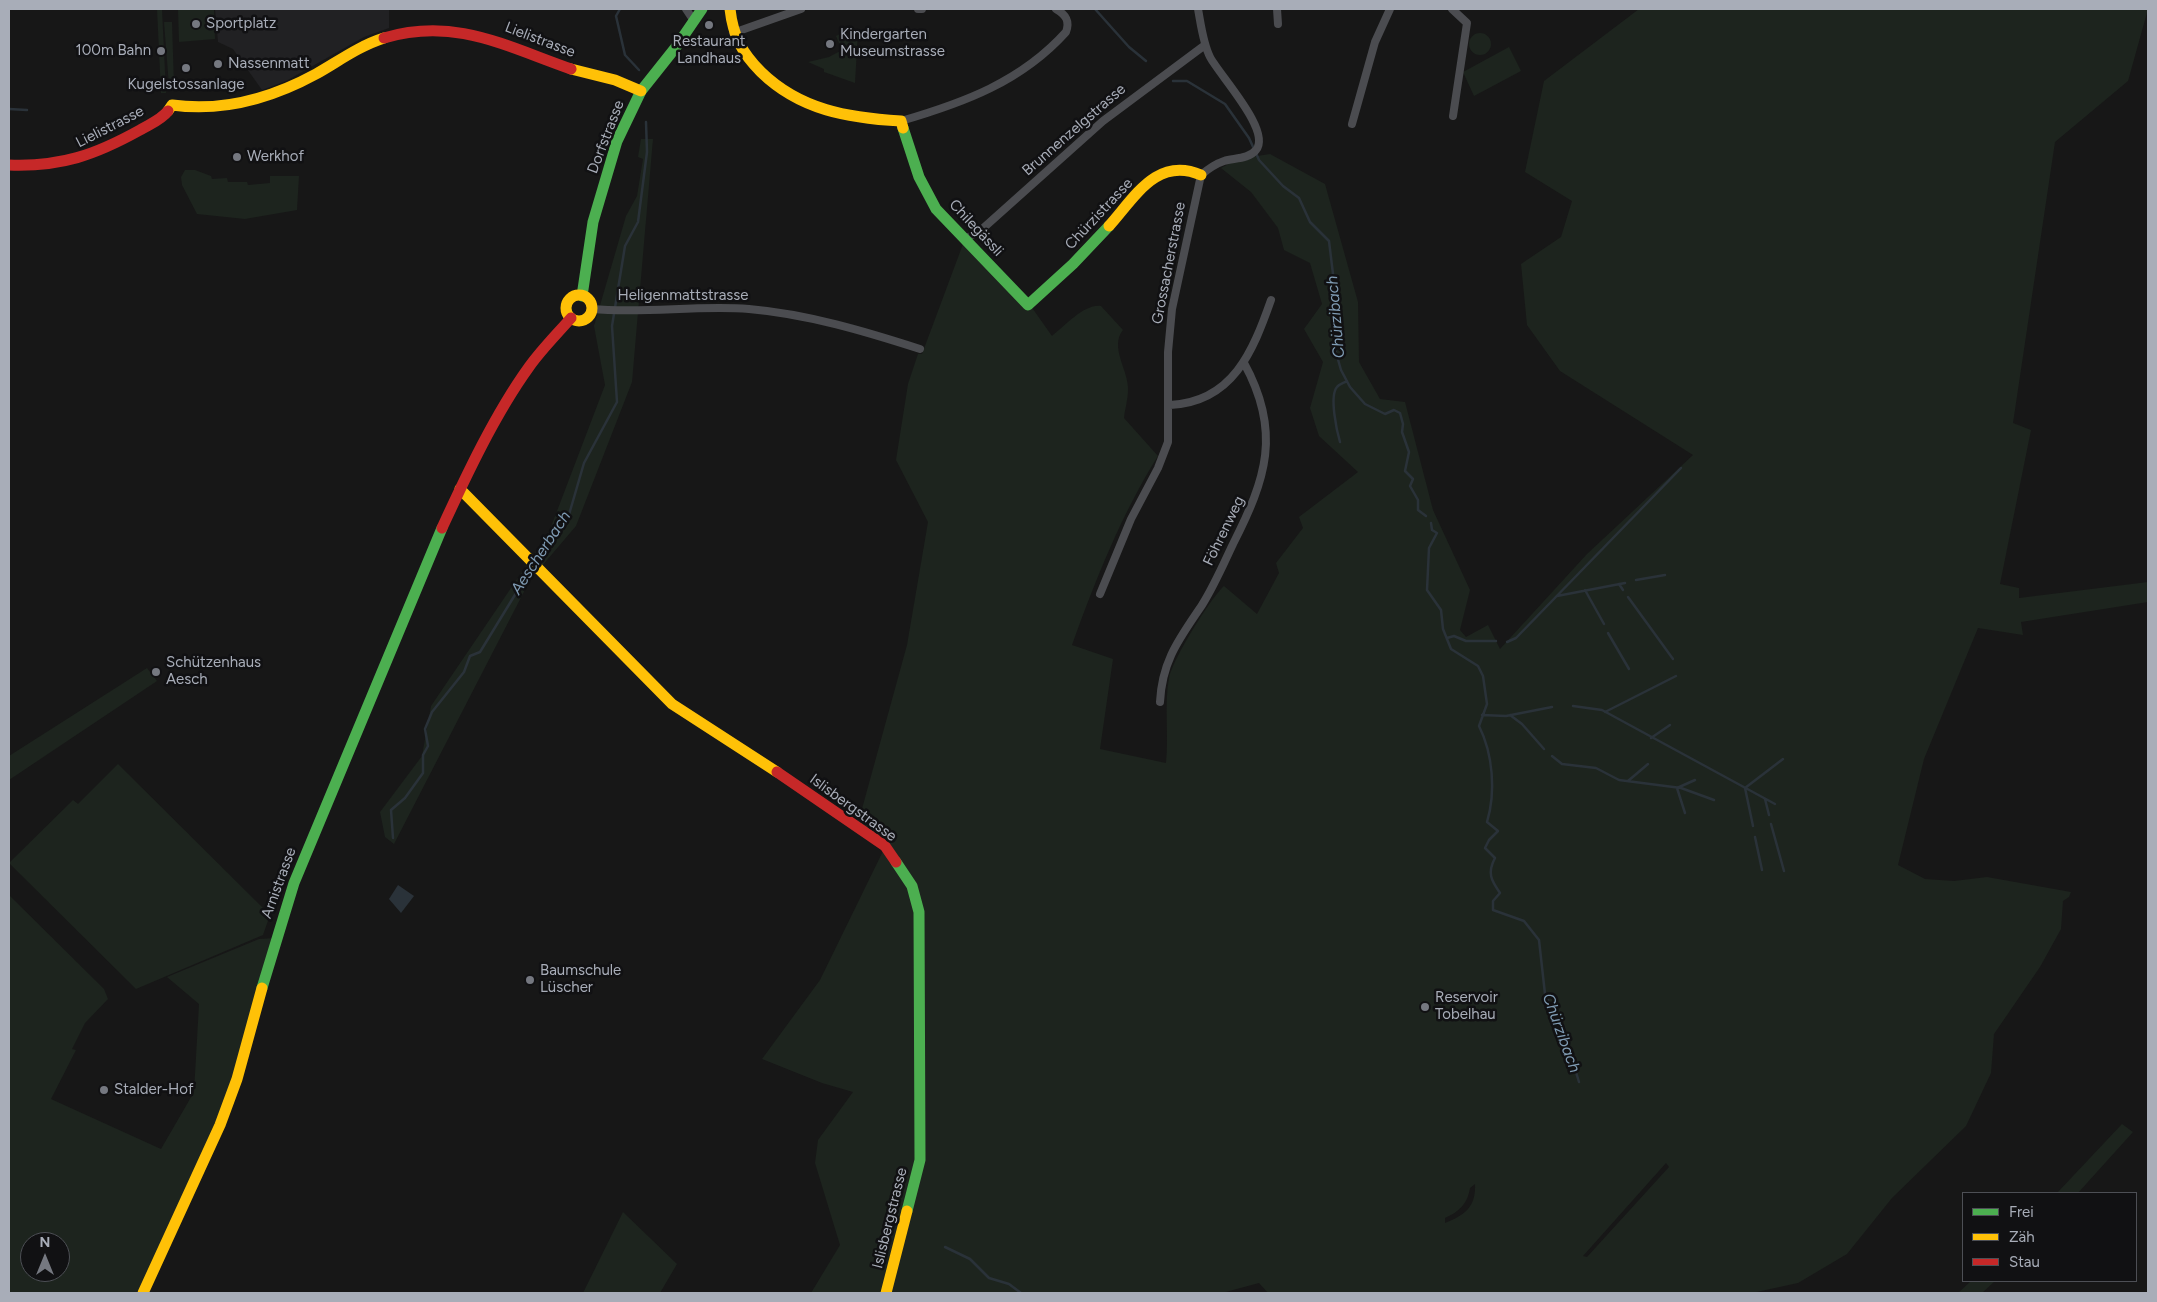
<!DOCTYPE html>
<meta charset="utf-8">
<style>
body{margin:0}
#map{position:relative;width:2157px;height:1302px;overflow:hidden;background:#171717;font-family:Figtree,sans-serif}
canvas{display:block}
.frame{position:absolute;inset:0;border:10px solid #a8adb8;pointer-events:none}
.legend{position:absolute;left:1962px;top:1192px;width:175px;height:90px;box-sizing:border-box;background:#111113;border:1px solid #4d4f55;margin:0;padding:6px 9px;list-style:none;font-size:15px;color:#a8adb8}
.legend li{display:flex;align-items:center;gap:10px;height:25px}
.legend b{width:25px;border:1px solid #4d4f55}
.north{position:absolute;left:20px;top:1232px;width:50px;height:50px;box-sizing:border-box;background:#111113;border:1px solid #4d4f55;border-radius:50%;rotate:0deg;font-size:14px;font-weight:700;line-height:20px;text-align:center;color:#a8adb8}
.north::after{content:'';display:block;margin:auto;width:18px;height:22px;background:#757880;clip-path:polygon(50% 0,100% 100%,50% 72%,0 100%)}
</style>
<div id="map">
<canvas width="2157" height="1302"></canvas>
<div class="frame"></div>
<ul class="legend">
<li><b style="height:6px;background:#4caf50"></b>Frei</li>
<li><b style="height:6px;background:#ffc107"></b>Zäh</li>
<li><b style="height:6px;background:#c62828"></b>Stau</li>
</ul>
<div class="north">N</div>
</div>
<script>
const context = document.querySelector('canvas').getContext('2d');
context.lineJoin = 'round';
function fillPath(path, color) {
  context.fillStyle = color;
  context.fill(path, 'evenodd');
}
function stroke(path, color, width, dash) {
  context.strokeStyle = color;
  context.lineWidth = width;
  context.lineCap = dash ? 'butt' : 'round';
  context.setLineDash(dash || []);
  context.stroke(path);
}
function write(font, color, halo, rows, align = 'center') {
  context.font = font + ' Figtree,sans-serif';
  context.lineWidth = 5;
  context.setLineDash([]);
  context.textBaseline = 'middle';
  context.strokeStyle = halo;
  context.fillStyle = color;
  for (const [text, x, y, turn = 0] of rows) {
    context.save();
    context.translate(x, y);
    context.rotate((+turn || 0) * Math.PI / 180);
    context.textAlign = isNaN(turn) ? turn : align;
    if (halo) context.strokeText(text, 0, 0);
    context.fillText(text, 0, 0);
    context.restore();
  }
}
fillPath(new Path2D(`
 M215,9H389V28L364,37L286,81L262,90L233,49L218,42Z`), '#212123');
fillPath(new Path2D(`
 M157,9H162L166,93H161Z
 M178,9H214L215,39L179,42Z
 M1639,9H2148L2128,81L2055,142L2013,423L2031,430L2000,584L2019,588V598L2148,582V602L2021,622L2023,635L1978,628L1924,759L1898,865L1925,879L1954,881L1987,877L2071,892L2069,897L2063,901L2061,929L2040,967L1994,1034L1991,1073L1966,1126L1892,1198L1847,1254L1798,1283L1752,1293H1268L1259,1283L1222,1293H811L840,1245L815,1163L818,1140L853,1092L822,1083L762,1059L820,980L885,847L857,827L907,645L928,522L896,460L908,384L918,354H922L963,244L1023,295L1052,336C1066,325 1084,304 1101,306L1123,330C1109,347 1129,371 1128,390C1128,399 1125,409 1124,418L1158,456C1121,515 1096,579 1072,645L1113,659L1100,749L1166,763C1169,735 1164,705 1169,678C1173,659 1210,599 1224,586L1257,614L1279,573L1276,563L1303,528L1299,517L1358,472L1319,436L1310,408L1323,362L1304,329L1322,304L1310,263L1284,250L1278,228L1251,192L1221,168L1238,159L1270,154L1325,184L1358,302L1359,362L1380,399L1405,402L1433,510L1470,590L1460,630L1466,637L1488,625L1500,649L1587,554L1693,455L1560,371L1527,325L1521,264L1561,237L1572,201L1525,172L1544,81ZM1666,1163L1669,1167L1587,1257L1583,1256ZM1475,1184C1476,1207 1465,1215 1445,1223V1218C1459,1212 1468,1203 1470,1188Z
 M164,22H172L174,86H169Z
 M852,28L858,32L855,83L824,72V69L808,62L829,57L842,50L836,36Z
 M1469 44a11 11 0 1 1 22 0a11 11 0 1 1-22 0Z
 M1509,47L1521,71L1474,96L1463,72Z
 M641,139H653L632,382L576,526L530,580L394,844L385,837L380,812L422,756L431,706L549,532L605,385L594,326L626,216L637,196L643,159L638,157Z
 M185,170H195L211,176L212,179L227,178L228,182H247L248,185L270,183V176H299L297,210L245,219L197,214L182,185L181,177Z
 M147,668L157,681L9,780V756Z
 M118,764L270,915L263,935L136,989L9,863L73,800L78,804Z
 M9,895L104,989L108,999L85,1023L72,1049L76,1050L51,1099L161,1149L194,1092L199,1004L167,977L259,939L276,938L237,1079L143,1293H9ZM30,1242H60V1272H30Z
 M2122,1124L2133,1132L2078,1193H2057Z
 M623,1212L677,1264L660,1293H583Z
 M1971,1281H1995L1982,1293H1958Z`), '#1d241e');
fillPath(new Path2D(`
 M398,885L414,896L401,913L389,899Z`), '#2a3239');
stroke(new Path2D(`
 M620,9L616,16L625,55L639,70
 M1095,9L1129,47L1146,61
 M1173,81H1187L1225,104L1249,138L1259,160L1283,186L1299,198L1310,222L1329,241L1337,307L1335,349L1341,370L1350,387L1365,404L1385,414L1394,410L1400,413L1403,424L1402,432L1409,452L1405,471L1413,479L1410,486L1418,500V510L1426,516
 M9,109L27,110
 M1340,442C1337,432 1329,396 1337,387C1339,384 1344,383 1347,381
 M1431,523L1432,530L1437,533L1429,548L1427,590L1441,610L1443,629L1451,649L1478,666L1483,676L1487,704L1479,726C1493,754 1496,792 1487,822L1498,831L1489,840L1485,848L1495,858C1487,873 1491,880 1500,893L1493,901V910L1524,921L1539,940L1545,994L1568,1046L1579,1082
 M536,561L568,518L584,463L617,402L612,326L625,246L638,222L647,152L646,122
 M1636,580L1665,575
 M1619,584L1623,590
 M1585,590L1604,624
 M1557,596L1625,583
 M1628,597L1673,659
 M1608,633L1629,669
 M1447,638L1454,636L1466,641H1496
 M1507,642L1516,638L1681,468
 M1573,706L1602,710L1775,804
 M1605,712L1676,676
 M1482,715L1506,716L1552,707
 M1510,715L1522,724L1544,749
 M1651,738L1670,725
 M1552,756L1562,764L1596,768L1619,780L1681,788L1714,800
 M1628,781L1648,764
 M1765,799L1769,815
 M1685,813L1677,788L1695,780
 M1771,824L1784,871
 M1753,826L1745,788L1783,759
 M1755,837L1762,870
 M393,838L391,810L405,798L423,773V755L428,746L425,729L432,712L464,672L470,656L480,652L532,567
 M945,1247L970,1259L989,1278L1009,1284L1021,1293`), '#2a3239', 2.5);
stroke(new Path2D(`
 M686,9L694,21
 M918,9H922
 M1277,9L1278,24
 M1452,9L1467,23L1453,116
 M733,33L801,9
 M901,121C963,103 1021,82 1066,32C1070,21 1066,15 1056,9
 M1352,124L1375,42L1390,9
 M965,239L980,231L1103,121L1205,45
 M592,309C644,314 696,305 749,309C807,314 864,331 920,349
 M1170,405C1233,402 1253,351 1271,300
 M1100,594L1131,519L1158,468L1168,442V352L1172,309L1201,175C1208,169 1215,164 1224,161C1234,158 1249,159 1256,150C1272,131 1220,76 1210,57C1203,43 1201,25 1198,9
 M1160,702C1162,660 1180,638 1202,605C1214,586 1223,565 1233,544C1266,479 1282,432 1244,363`), '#4b4c50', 8);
stroke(new Path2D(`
 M903,128L919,177L936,209L1028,305L1073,264L1109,226
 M582,296L593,222L617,141L641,91L676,47L702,9
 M896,862L912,886L919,912L920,1160L907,1211
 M262,988L294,883L442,528`), '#4caf50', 11);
stroke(new Path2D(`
 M730,9C733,36 742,53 761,72C800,110 848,118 901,121L903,128
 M571,69L615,80L641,91
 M168,111L172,105C222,112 272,98 316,74C339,61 359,46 384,38
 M1109,226C1135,197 1157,156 1201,175
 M566 308a13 13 0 1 1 26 0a13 13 0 1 1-26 0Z
 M460,489L672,704L777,772
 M143,1293L220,1125L237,1079L262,988
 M886,1293L907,1211`), '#ffc107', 11);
stroke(new Path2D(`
 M384,38C455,17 505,46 571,69
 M9,165C61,167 95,155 140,130C150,124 161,120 168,111
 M442,528C466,476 495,414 529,367C541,350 557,334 571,318
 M777,772L885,846L896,862`), '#c62828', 11);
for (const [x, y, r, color] of [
 [196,24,5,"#757880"],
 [709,25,5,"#757880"],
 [830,44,5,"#757880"],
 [161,51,5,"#757880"],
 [218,64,5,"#757880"],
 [186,68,5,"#757880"],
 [237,157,5,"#757880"],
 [156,672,5,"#757880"],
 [530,980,5,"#757880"],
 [1425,1007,5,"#757880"],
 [104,1090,5,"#757880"]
]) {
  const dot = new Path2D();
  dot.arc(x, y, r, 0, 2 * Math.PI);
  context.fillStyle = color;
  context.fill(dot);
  stroke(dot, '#111113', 2);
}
write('15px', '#a8adb8', '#111113', [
 ["Sportplatz",206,24],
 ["Kindergarten",840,35],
 ["Museumstrasse",840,52],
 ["Restaurant",709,42,"center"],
 ["Landhaus",709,59,"center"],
 ["100m Bahn",151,51,"right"],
 ["Nassenmatt",228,64],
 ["Kugelstossanlage",186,85,"center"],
 ["Werkhof",247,157],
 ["Schützenhaus",166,663],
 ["Aesch",166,680],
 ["Baumschule",540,971],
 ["Lüscher",540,988],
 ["Reservoir",1435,998],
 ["Tobelhau",1435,1015],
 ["Stalder-Hof",114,1090]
], 'left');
write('15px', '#a8adb8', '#111113', [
 ["Lielistrasse",540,40,21],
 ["Lielistrasse",110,127,-27],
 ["Brunnenzelgstrasse",1074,130,-41],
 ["Dorfstrasse",606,137,-69],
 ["Chürzistrasse",1099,214,-47],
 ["Chilegässli",976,228,47],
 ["Grossacherstrasse",1169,263,-79],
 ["Heligenmattstrasse",683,296],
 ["Föhrenweg",1224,531,-64],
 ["Islisbergstrasse",853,808,36],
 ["Arnistrasse",279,883,-70],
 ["Islisbergstrasse",890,1218,-76]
]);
write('italic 16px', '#7f9bb3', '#111113', [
 ["Chürzibach",1336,317,-95],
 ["Aescherbach",541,553,-57],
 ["Chürzibach",1561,1033,70]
]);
</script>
